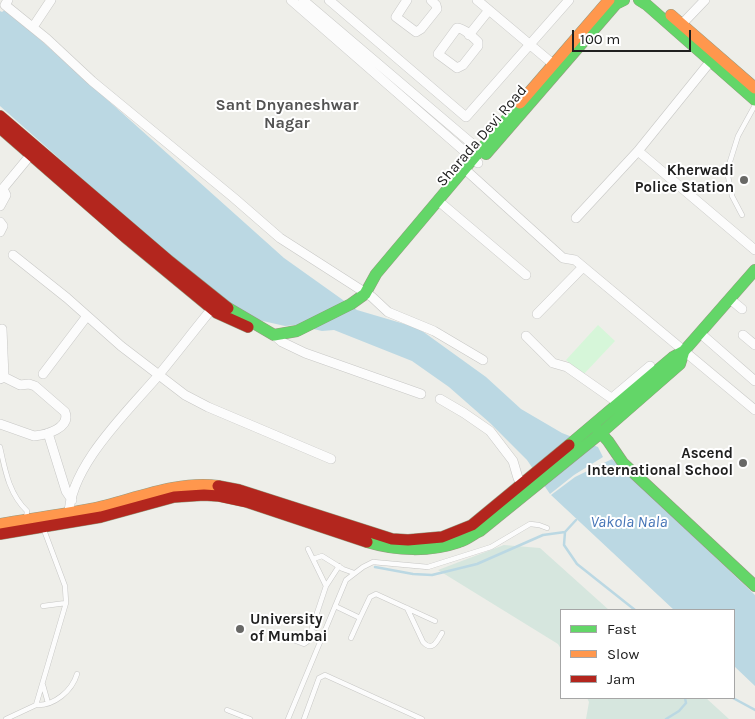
<!DOCTYPE html>
<style>
body{margin:0}
#map{position:relative;width:755px;height:719px;overflow:hidden;background:#eeeee9;font-family:Karla,sans-serif}
canvas{display:block}
.legend{position:absolute;left:560px;top:609px;width:175px;height:90px;box-sizing:border-box;background:#fff;border:1px solid #a6a6a6;margin:0;padding:6px 9px;list-style:none;font-size:15px;color:#202020}
.legend li{display:flex;align-items:center;gap:10px;height:25px}
.legend b{width:25px;border:1px solid #a6a6a6}
.scale{position:absolute;left:572px;top:30px;width:119px;height:22px;box-sizing:border-box;border:2px solid #202020;border-top:0;padding-left:6px;font-size:15px;line-height:18px;white-space:nowrap;color:#202020;-webkit-text-stroke:4px #fff;paint-order:stroke}
</style>
<div id="map">
<canvas width="755" height="719"></canvas>
<ul class="legend">
<li><b style="height:6px;background:#63d668"></b>Fast</li>
<li><b style="height:6px;background:#ff974d"></b>Slow</li>
<li><b style="height:6px;background:#b3261e"></b>Jam</li>
</ul>
<div class="scale">100 m</div>
</div>
<script>
const context = document.querySelector('canvas').getContext('2d');
context.lineJoin = 'round';
function fillPath(path, color) {
  context.fillStyle = color;
  context.fill(path, 'evenodd');
}
function stroke(path, color, width, dash) {
  context.strokeStyle = color;
  context.lineWidth = width;
  context.lineCap = dash ? 'butt' : 'round';
  context.setLineDash(dash || []);
  context.stroke(path);
}
function write(font, color, halo, rows, align = 'center') {
  context.font = font + ' Karla,sans-serif';
  context.lineWidth = 4;
  context.setLineDash([]);
  context.textBaseline = 'middle';
  context.strokeStyle = halo;
  context.fillStyle = color;
  for (const [text, x, y, turn = 0] of rows) {
    context.save();
    context.translate(x, y);
    context.rotate((+turn || 0) * Math.PI / 180);
    context.textAlign = isNaN(turn) ? turn : align;
    if (halo) context.strokeText(text, 0, 0);
    context.fillText(text, 0, 0);
    context.restore();
  }
}
fillPath(new Path2D(`
 M504,545L540,548L609,610H561V649L558,644L438,570Z
 M587,698H706L729,719H586L589,702Z`), '#d6e6de');
fillPath(new Path2D(`
 M598,325L615,341L583,375L566,360Z`), '#d6f6d9');
fillPath(new Path2D(`
 M6,9L284,258L357,310L418,328L486,377L521,409L562,433L598,447L603,457L574,475L550,494L527,460L490,423L449,387L412,361L334,330L322,331L296,325L285,326L254,319L212,294L0,106V11L2,12Z
 M612,459L755,595V686L734,666V610H674L551,495L575,477Z`), '#bbd8e3');
stroke(new Path2D(`
 M576,520L565,532L564,545L577,564L635,610
 M375,567L413,574L432,575L477,564L543,535L565,532
 M733,698L755,710
 M666,719L679,711L686,703L685,698`), '#bbd8e3', 2.5);
const lane = new Path2D(`
 M742,215L732,196L727,171L738,136L755,105
 M0,447C5,470 9,494 27,511L26,519
 M308,549L326,586L311,631L322,636
 M313,559L322,556L343,569L354,573
 M326,586L339,566
 M43,606L66,603
 M335,606L360,618L370,597L376,594L435,621
 M407,608L423,642C432,652 437,642 442,633
 M288,638L304,644L307,642L311,631
 M351,638L360,618
 M43,685L48,703
 M36,705C54,706 72,691 77,674
 M227,710L250,719
 M6,719L36,705L66,603L65,586L44,530
 M288,719L346,580L363,567L373,562L428,567L491,547L530,524L539,525L547,528
 M304,719L319,678L325,675L422,719`);
const street = new Path2D(`
 M8,0L5,5L47,39L92,81L234,198L280,238L372,297L388,312L434,331L483,360
 M291,0L478,163
 M303,0L483,153
 M329,0L466,117L569,0
 M407,0L396,17L416,32L421,29L437,9L436,5L431,0
 M477,0L553,64
 M682,24L705,0
 M33,27L51,0
 M457,28C464,28 473,37 478,42V46L463,65L457,68L438,54Z
 M469,35L489,10
 M638,151L755,250
 M469,173L563,258L575,260L755,410
 M0,192L33,152
 M442,204L526,275
 M0,206L6,195L3,189
 M576,218L638,151L714,57
 M0,222L3,226L0,232
 M13,255L67,298L121,346L185,395L208,407L331,459
 M730,299L742,309
 M537,314L583,267
 M2,329L4,377
 M700,333L755,381
 M274,335L282,342L305,353L421,394
 M743,335L755,345
 M526,336L553,363L567,367L614,400L621,407
 M43,374L87,316
 M0,379L4,377L20,385L29,384L35,386L65,412C71,428 46,435 34,436L0,424
 M612,398L650,366
 M440,399L464,413L490,431L513,461L518,478L523,483
 M48,433L66,491L72,500
 M69,518C67,469 127,412 157,377C177,353 195,329 215,305`);
const fast = new Path2D(`
 M639,0L647,5L755,100
 M486,154L616,4L624,0
 M228,308L274,335L297,331L351,304L365,294L376,274L520,103
 M596,428L608,441L623,463L755,586
 M569,445L673,357L684,351L755,270
 M367,542C397,551 430,552 459,542C467,540 473,534 480,531L601,433L680,364L684,351`);
const slow = new Path2D(`
 M671,15L755,88
 M520,103L609,0
 M0,524C30,519 61,515 91,509C130,501 177,480 218,486`);
const jam = new Path2D(`
 M0,116L168,260L228,308
 M0,128L125,237L217,313L248,327
 M218,486L239,490L392,539L408,540L442,537L472,525L569,445
 M0,534L101,517L174,497L204,495L219,496L247,502L367,542`);
stroke(lane, '#c7c7c5', 5.5);
stroke(street, '#c7c7c5', 10);
stroke(fast, '#959a7f', 12);
stroke(slow, '#959a7f', 12);
stroke(jam, '#959a7f', 12);
stroke(lane, '#fcfcfc', 4.5);
stroke(street, '#fcfcfc', 9);
stroke(fast, '#63d668', 11);
stroke(slow, '#ff974d', 11);
stroke(jam, '#b3261e', 11);
for (const [x, y, r, color] of [
 [744,180,5,"#686866"],
 [743,463,5,"#686866"],
 [240,629,5,"#686866"]
]) {
  const dot = new Path2D();
  dot.arc(x, y, r, 0, 2 * Math.PI);
  context.fillStyle = color;
  context.fill(dot);
  stroke(dot, '#fff', 2);
}
write('15px', '#202020', '#fff', [
 ["Sharada Devi Road",482,136,-49]
]);
write('bold 15px', '#202020', '#fff', [
 ["Kherwadi",734,171],
 ["Police Station",734,188],
 ["Ascend",733,454],
 ["International School",733,471],
 ["University",250,620,"left"],
 ["of Mumbai",250,637,"left"]
], 'right');
write('bold 16px', '#535353', '#fff', [
 ["Sant Dnyaneshwar",287,105],
 ["Nagar",287,123]
]);
write('italic 16px', '#4675b7', '#fff', [
 ["Vakola Nala",629,522]
]);
</script>
